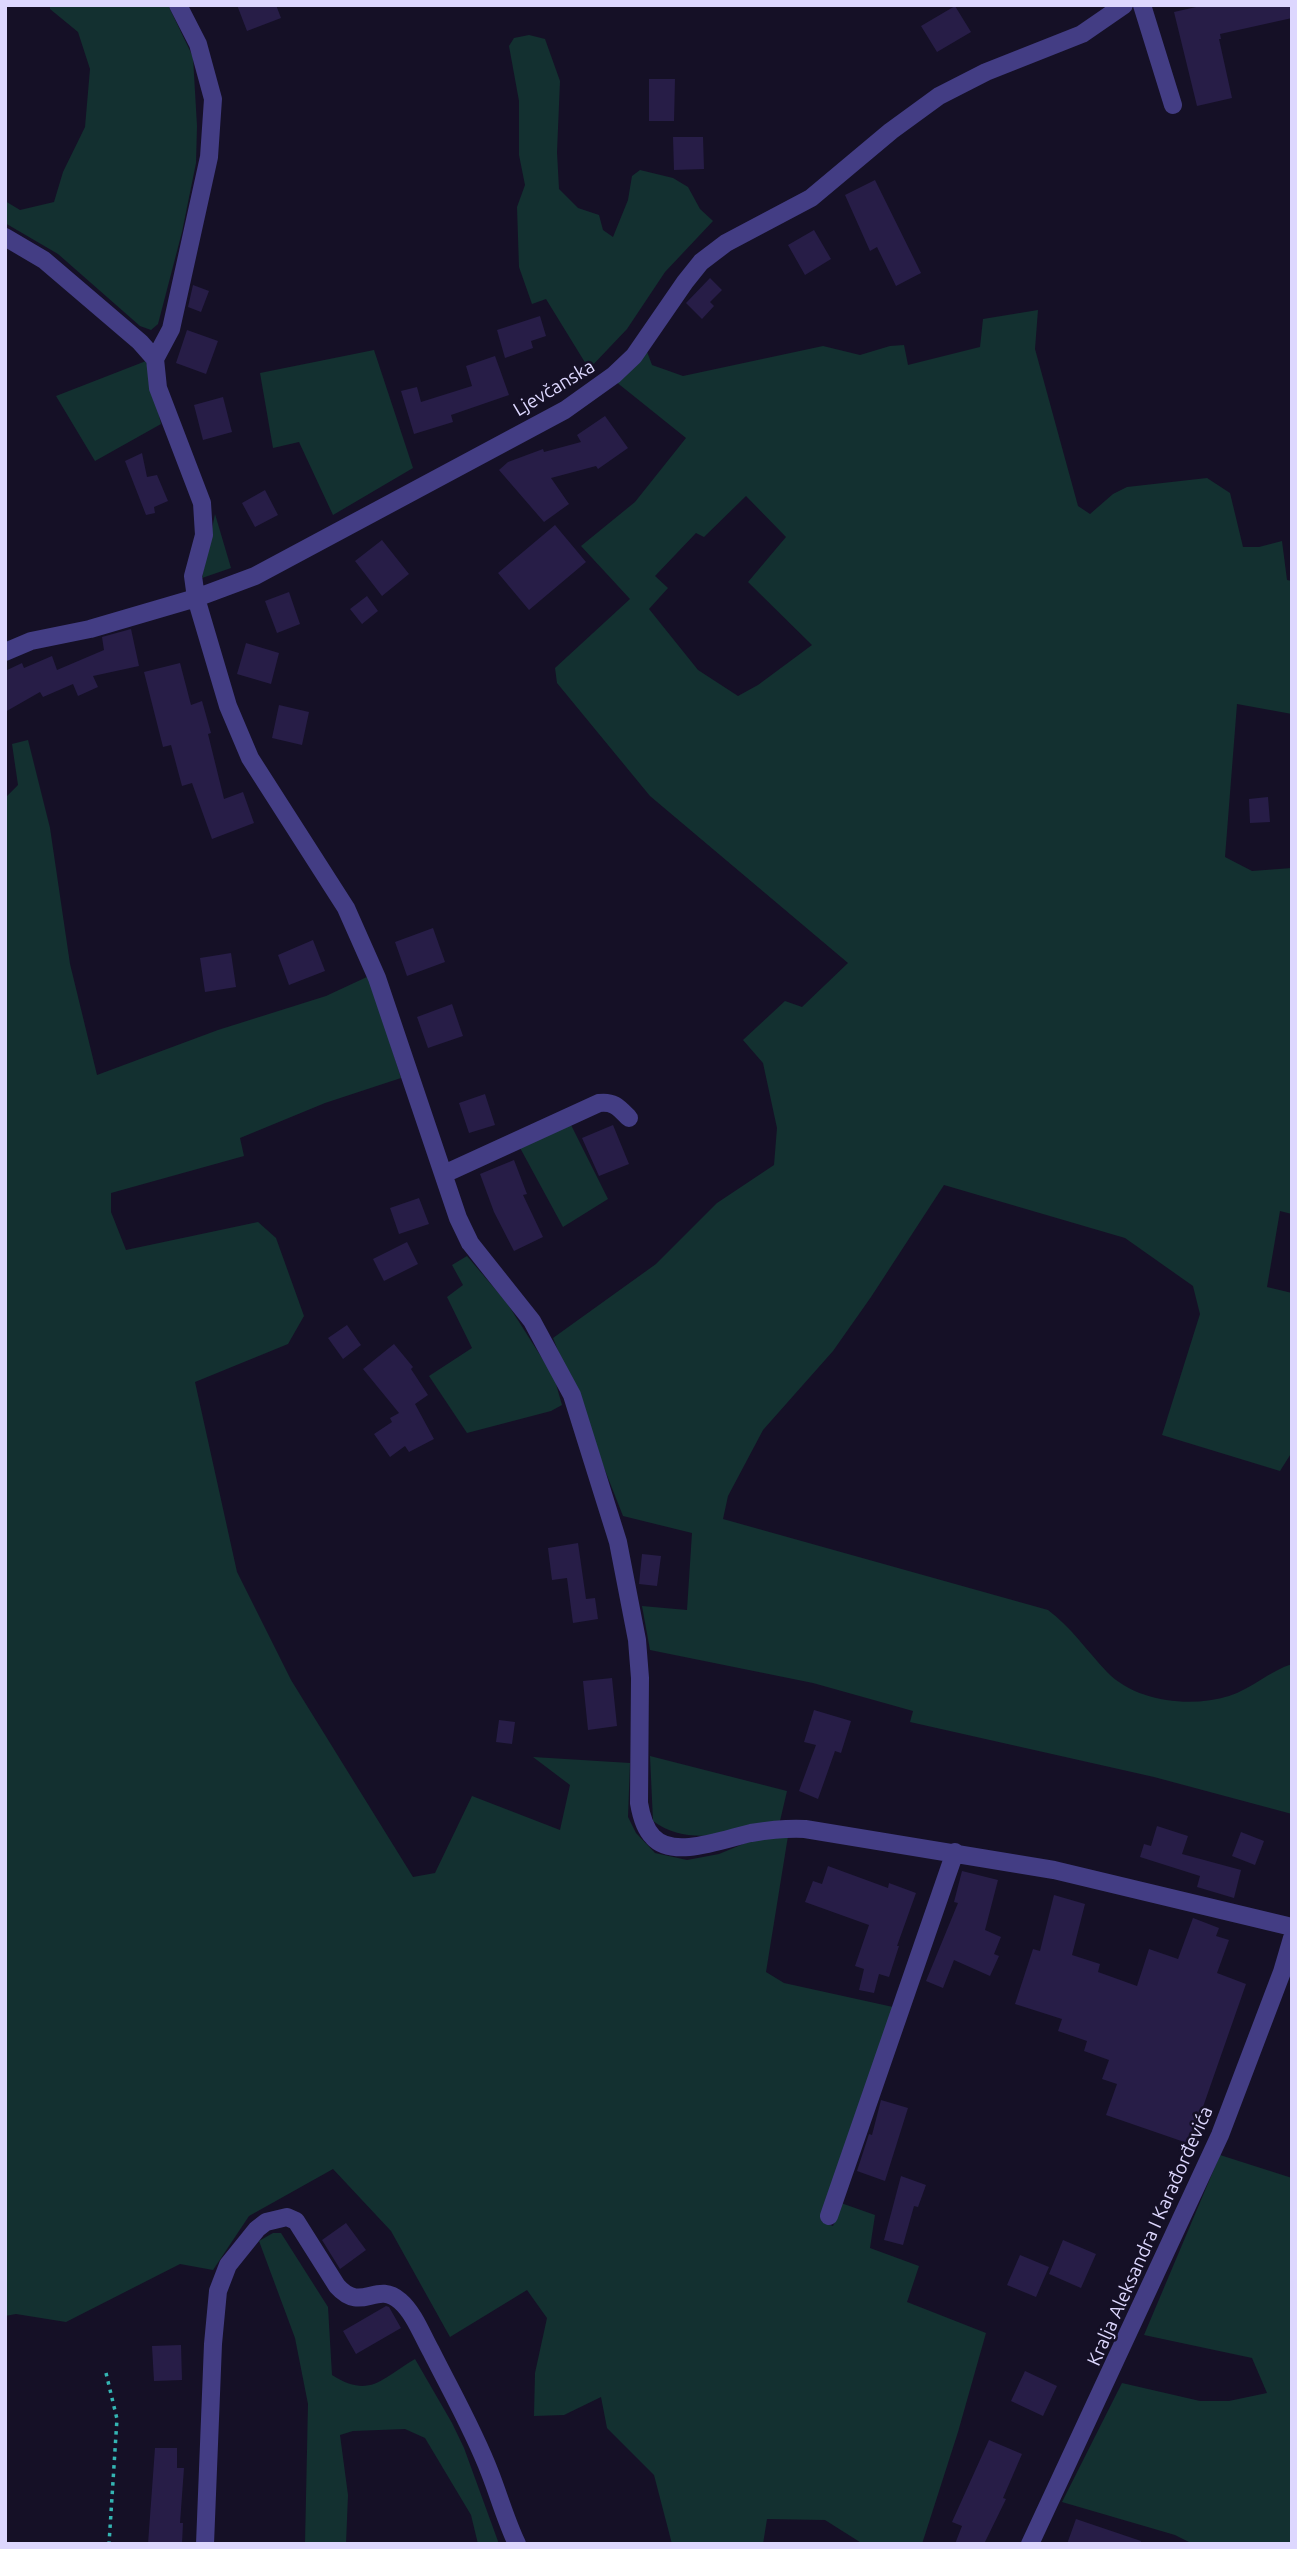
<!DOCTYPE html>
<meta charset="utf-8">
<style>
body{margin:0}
#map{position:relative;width:1297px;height:2549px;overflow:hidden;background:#151026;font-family:Ubuntu,sans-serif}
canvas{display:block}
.frame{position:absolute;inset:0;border:7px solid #ddd7fe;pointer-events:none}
</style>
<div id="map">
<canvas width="1297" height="2549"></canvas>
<div class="frame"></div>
</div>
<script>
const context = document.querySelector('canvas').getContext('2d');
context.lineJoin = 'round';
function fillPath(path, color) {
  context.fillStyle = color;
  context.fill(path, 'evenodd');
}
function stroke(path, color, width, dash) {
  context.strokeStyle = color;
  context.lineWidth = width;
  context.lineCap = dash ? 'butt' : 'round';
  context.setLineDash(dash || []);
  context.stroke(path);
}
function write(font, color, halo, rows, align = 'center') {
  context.font = font + ' Ubuntu,sans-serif';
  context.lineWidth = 5;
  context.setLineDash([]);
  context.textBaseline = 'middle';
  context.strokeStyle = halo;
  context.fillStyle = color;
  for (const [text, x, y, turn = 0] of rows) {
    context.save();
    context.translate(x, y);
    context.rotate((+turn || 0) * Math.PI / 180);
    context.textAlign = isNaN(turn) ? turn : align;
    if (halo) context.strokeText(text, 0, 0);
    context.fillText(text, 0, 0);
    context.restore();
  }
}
fillPath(new Path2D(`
 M50,5H168L193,57L197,126L196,163L182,232L158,324L151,330L140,326L58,254L5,223V201L20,210L54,202L63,172L85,127L90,69L78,32L50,9Z
 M529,35L545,39L560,81L557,152L559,189L578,208L599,215L603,230L613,237L628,200L632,176L640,170L673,178L688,187L700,209L713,221L665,272L627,329L589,369L546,299L532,304L519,267L517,207L525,185L519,155V101L509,46L514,38Z
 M1038,310L1035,349L1078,506L1090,514L1113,494L1127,487L1207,478L1230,493L1243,547H1259L1282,541L1287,580L1292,581V714L1237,704L1225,857L1252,871L1292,868V1214L1280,1211L1267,1287L1292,1293V1452L1280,1471L1162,1435L1200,1314L1193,1286L1125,1238L944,1185L871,1297L833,1351L763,1430L728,1496L723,1519L1048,1610C1071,1627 1087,1651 1107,1672C1136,1702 1191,1708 1229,1696C1251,1689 1270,1671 1292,1664V1814L1154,1777L910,1722L913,1711L813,1683L650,1650L642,1606L687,1610L692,1533L623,1516L553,1338L656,1264L717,1203L774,1165L777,1128L763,1063L743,1040L785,1001L802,1007L848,963L650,796L557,683L555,668L630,599L581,546L635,502L686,438L615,381L646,349L652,365L683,376L823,346L860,355L890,346L904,345L908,365L980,347L983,319ZM746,496L786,537L748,582L812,645L758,685L738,696L698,670L649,609L668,588L655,576L696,533L704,537Z
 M374,350L413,468L333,515L299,442L273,448L260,373Z
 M146,361L161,424L95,461L56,396Z
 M215,514L231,568L202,578Z
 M28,740L50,828L70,964L97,1075L218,1030L326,996L369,976L401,1078L325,1103L240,1138L244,1156L111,1193V1212L126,1250L258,1222L276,1238L304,1316L288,1344L195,1382L237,1572L291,1680L413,1877L435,1873L472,1796L560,1830L570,1785L533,1757L630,1763L628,1817L636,1833L655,1853L687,1860L719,1854L753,1840L788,1836L766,1972L784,1983L893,2007L822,2222L833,2226L841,2203L875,2215L870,2248L919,2266L907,2302L986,2333L958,2432L922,2544H863L825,2520L767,2519L763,2544H672L654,2475L607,2428L601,2397L564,2415L534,2416L535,2373L547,2318L527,2290L450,2337L391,2231L333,2169L249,2216L213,2270L180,2264L66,2322L16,2314L5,2316V798L18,785L12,744Z
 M571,1125L608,1199L563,1227L519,1146Z
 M467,1256L507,1303L554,1377L562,1405L551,1411L467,1433L429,1376L472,1348L447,1297L463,1285L452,1265Z
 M650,1756L787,1791L780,1821C739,1830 691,1849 653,1821Z
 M1220,2155L1292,2178V2544H1193L1175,2535L1062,2502L1122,2383L1200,2401H1229L1267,2393L1252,2358L1144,2335Z
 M273,2233H281L328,2307L332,2375C370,2399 381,2379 415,2359L452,2423L464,2448L499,2544H478L471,2515L425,2438L405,2429L353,2431L340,2435L348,2495L346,2544H305L308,2404L295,2338L259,2241Z`), '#133030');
fillPath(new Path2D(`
 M237,5H276L281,18L247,31Z
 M1205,5H1292V18L1220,34L1221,39H1219L1232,98L1197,106L1174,12Z
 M955,6L971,32L937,52L921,26Z
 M649,79H675L674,121H649Z
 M673,137H703L704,169L674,170Z
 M875,180L921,273L896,286L877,247L870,251L845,195Z
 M814,230L831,259L805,275L788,245Z
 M710,278L722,290L710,302L714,306L702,319L686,303Z
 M193,285L209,291L201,312L188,307Z
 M540,316L546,336L531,341L533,348L505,358L497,330Z
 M187,330L218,341L206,374L176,363Z
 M495,356L509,395L451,415L453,422L414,434L401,391L417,387L421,402L472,386L466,366Z
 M223,397L232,432L203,440L194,405Z
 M605,416L628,448L598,469L596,466L551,478L569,504L544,522L499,470L508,462L543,449L544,452L581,442L577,435Z
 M142,453L147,477L157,475L168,501L154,507L155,513L146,515L125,461Z
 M265,490L278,515L255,527L242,503Z
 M555,525L586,562L529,610L498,573Z
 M382,540L409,574L382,596L355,561Z
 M289,592L300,624L277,633L265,601Z
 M367,596L378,611L362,624L350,609Z
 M131,629L139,666L93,676L98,687L78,696L73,684L43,697L40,692L5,712V671L22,663L24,668L52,656L57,670L104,650L102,637Z
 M246,643L279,653L271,684L237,674Z
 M180,663L191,705L202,701L211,733L208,734L224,799L243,792L254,823L212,839L192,783L182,786L171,745L163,747L144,672Z
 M279,705L309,712L302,745L272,738Z
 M1268,797L1270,822L1250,823L1249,799Z
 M433,928L445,962L407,976L395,942Z
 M313,940L325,971L289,985L278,955Z
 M231,953L236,987L205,992L200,958Z
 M452,1004L463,1036L428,1048L417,1017Z
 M485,1094L495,1125L469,1133L459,1103Z
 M613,1125L629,1164L599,1176L582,1138Z
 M514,1160L527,1194L523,1195L543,1237L514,1251L494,1212L480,1174Z
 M419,1198L429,1224L399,1234L390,1208Z
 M407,1242L418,1264L384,1281L373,1259Z
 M347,1325L361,1345L343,1359L328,1338Z
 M394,1344L413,1367L411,1369L428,1395L415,1404L434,1439L409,1452L405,1446L390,1457L374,1434L392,1422L390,1418L399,1413L363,1369Z
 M578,1543L586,1599L595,1598L598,1619L573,1623L567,1578L552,1580L548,1548Z
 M642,1554L661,1556L657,1586L639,1584Z
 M612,1678L617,1726L588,1730L583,1681Z
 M814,1710L851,1721L841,1753L835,1751L818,1799L799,1791L816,1745L804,1742Z
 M499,1720L515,1722L512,1744L496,1742Z
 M1157,1826L1188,1836L1182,1854L1241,1870L1234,1898L1197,1887L1200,1876L1140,1857L1144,1844L1151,1846Z
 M1241,1832L1264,1841L1255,1865L1232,1856Z
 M828,1866L888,1888L889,1883L916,1893L897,1946H899L889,1977L879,1974L874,1993L859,1990L864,1969L855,1966L869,1925L805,1902L813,1881L822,1884Z
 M962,1871L998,1880L985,1930L1001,1937L994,1954L999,1956L990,1976L954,1960L943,1988L926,1981L958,1903L954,1902Z
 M1054,1895L1085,1904L1072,1955L1100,1964L1098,1972L1137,1986L1149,1949L1178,1959L1193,1918L1219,1928L1216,1936L1229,1940L1217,1973L1246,1984L1190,2144L1106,2115L1117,2084L1102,2079L1109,2060L1084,2051L1087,2041L1058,2031L1062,2019L1015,2004L1033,1949L1040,1951Z
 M881,2100L908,2108L885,2181L857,2171L869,2134L872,2135Z
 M901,2176L926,2185L918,2207L914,2206L903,2245L884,2240Z
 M346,2223L366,2250L340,2269L322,2240Z
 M1063,2240L1096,2254L1081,2288L1049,2274Z
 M1020,2255L1049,2267L1036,2297L1007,2285Z
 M386,2306L389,2307L401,2328L356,2354L343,2331Z
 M181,2345L182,2380L154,2381L152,2346Z
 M1025,2371L1057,2386L1043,2416L1011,2401Z
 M989,2440L1022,2454L1003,2498L1006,2499L984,2544H955L962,2526L952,2522Z
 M155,2448H177V2468H184L180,2523H183L182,2544H148Z
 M1076,2519L1141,2541L1140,2544H1067Z`), '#271d47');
stroke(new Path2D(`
 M106,2373L117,2419L109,2544`), '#34b5b3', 3.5, [3.5, 5]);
stroke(new Path2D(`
 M1142,5L1173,105
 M5,237L44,260L140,342L155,359L158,388L202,503L204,535L193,576L196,598L228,706L250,758L346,908L377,978L458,1218L470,1243L532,1321L572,1395L618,1542L637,1640L640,1678L639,1803C641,1815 644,1828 653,1837C673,1860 727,1838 751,1833C769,1830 786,1828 805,1829L1054,1870L1292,1927
 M155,359L171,329L209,157L213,99L198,44L178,5
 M5,652L31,641L90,629L196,598L255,576L565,410L614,375L634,356L685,282L701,262L726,243L811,198L891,131L939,96L986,72L1082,34L1124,5
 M444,1174L599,1103C614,1101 619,1108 629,1118
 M829,2216L955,1852
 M205,2544L213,2344L218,2291L228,2265L257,2229L266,2222L287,2217L296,2221L337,2286C362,2314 376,2280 400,2301C414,2313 422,2335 431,2351C451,2391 474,2431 490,2473C499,2496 506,2521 517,2544
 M1030,2544L1220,2135L1282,1972L1292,1938`), '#433d84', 18);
write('19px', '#ddd7fe', '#151026', [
 ["Ljevčanska",554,388,-31],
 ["Kralja Aleksandra I Karađorđevića",1150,2236,-66]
]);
</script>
